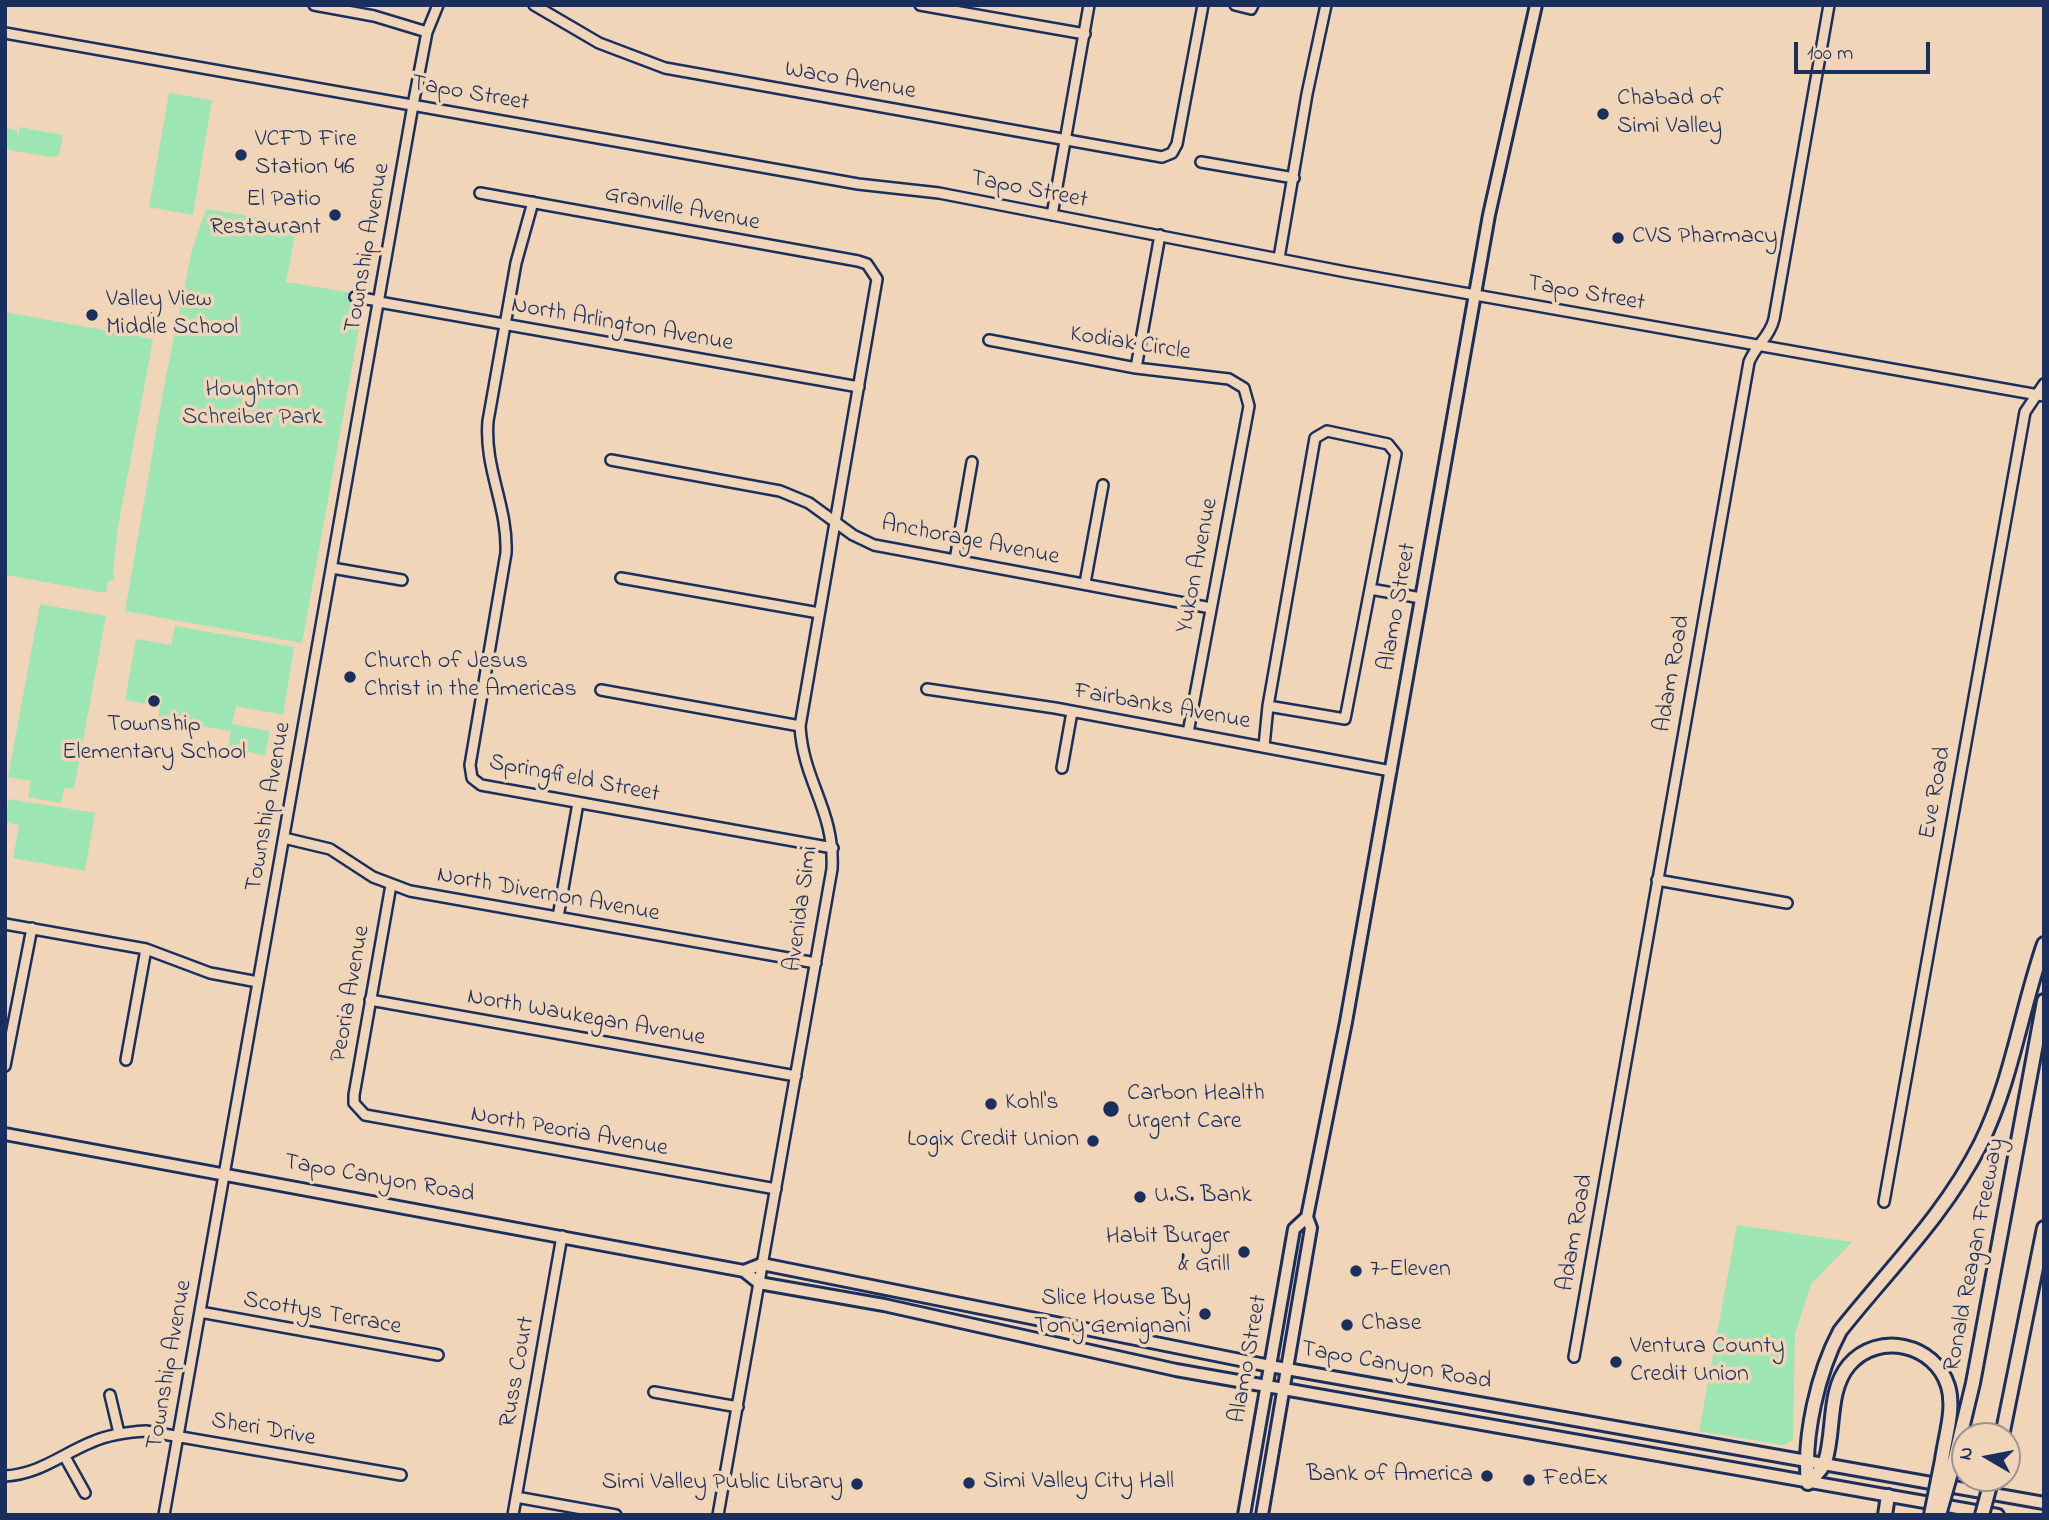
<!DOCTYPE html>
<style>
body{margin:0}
#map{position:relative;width:2049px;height:1520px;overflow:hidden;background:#f1d5b8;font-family:"Indie Flower",sans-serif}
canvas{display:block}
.frame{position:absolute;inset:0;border:7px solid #1b2f5e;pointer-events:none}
.north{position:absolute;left:1951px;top:1422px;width:70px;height:70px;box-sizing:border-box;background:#f1d5b8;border:2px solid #9b9394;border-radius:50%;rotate:280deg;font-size:19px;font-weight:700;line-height:28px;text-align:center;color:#1b2f5e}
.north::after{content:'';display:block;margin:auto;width:24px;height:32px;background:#1b2f5e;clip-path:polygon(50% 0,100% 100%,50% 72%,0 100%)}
.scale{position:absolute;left:1794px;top:42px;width:136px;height:32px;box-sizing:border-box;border:4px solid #1b2f5e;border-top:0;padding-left:9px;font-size:21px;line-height:24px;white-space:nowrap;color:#1b2f5e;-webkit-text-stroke:5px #f1d5b8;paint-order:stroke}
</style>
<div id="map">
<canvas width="2049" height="1520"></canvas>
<div class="frame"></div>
<div class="north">N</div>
<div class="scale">100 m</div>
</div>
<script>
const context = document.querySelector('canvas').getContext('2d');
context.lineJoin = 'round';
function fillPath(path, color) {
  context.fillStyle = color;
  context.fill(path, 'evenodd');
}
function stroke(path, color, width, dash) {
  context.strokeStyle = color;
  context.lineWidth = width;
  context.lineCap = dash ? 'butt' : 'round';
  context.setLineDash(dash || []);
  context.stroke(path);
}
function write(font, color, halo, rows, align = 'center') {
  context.font = font + ' "Indie Flower",sans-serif';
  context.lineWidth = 7;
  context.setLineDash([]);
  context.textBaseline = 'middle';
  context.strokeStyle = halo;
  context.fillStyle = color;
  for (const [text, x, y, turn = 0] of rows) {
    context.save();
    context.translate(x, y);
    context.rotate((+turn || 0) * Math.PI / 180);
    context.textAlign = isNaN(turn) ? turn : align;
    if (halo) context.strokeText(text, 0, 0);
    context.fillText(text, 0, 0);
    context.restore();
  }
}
fillPath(new Path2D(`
 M169,93L212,100L193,215L149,207Z
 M20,127L63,135L59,155L51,157L9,150L5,144V128L17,130V140Z
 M206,209L297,224L286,282L365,295L302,643L125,611L165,381L192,250Z
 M5,312L153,339L118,527L113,571L115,578L108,582L106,593L5,575Z
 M40,604L106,616L74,789L64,788L61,803L28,797L31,781L8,777Z
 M175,626L294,647L283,715L236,706L232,724L270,731L265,755L228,748L231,731L158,719L160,706L125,700L136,639L171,645Z
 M9,799L95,813L85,871L13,858L19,825L5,822Z
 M1737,1225L1852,1242L1811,1284L1795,1334L1793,1440L1783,1445L1699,1431Z`), '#9de5b3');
const minor = new Path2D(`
 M314,5L374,16L427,32
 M534,5L599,43L665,68L1162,157L1172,153L1177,144L1203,5
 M920,5L1085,34
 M1235,5L1251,9L1253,5
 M5,33L858,184L939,193L1346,272L2044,396
 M1201,162L1294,178
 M480,193L858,261L867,264L877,279L800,726C803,782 835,810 832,869L718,1515
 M533,202L516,263L488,421C484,469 508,506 506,553L470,765L472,778L481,785L833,848
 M1052,215L1089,5
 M1279,258L1307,94L1326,5
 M355,297L379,301
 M379,302L859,387
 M989,340L1136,368L1229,379L1244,388L1249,406L1188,733
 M1136,368L1160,235
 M611,460L780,491L809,503L853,535L874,545L1211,608
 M955,560L972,462
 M332,568L402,580
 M621,578L819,613
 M1085,583L1103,485
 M1370,589L1421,598
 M927,689L1055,708L1391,771
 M601,690L800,726
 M1264,746L1268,706L1315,438L1327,431L1388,444L1396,454L1345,719L1268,706
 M1062,768L1072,712
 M284,838L330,849L373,877L410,891L816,963
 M1657,880L1787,903
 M391,885L354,1095V1103L365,1115L776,1189
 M558,917L578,803
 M5,924L146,949L210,973L258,982
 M370,1000L796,1076
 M126,1060L146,949
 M5,1066L32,928
 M1884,1202L2025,412L2044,384
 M200,1312L438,1355
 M1574,1357L1749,362C1756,345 1770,336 1774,319L1829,5
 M654,1392L738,1407
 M110,1395L119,1433
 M65,1457L85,1493
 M5,1476C40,1474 62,1454 92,1442C110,1434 127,1432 146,1431L401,1475
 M516,1497L616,1515
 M164,1515L413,105L427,32L438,5
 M513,1515L562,1236`);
const major = new Path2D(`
 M5,1134L744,1271L759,1283L884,1305L1176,1370L1998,1515
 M744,1271L762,1264L1270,1366L2044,1503
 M1244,1515L1294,1229L1307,1217
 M1262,1515L1311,1228L1307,1217L1346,1022L1489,215L1536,5`);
const highway = new Path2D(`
 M2002,1436L2044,1228
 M1954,1462L1973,1383L2044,1001
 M1808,1483C1803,1437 1818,1372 1840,1331C1889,1269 1945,1215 1981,1143C2012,1080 2021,1010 2044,944
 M1808,1483C1814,1477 1822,1470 1825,1462C1835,1432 1827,1391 1849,1365C1878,1331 1935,1344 1948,1386C1955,1409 1945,1437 1942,1460
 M1885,1515L1888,1496`);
stroke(minor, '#1b2f5e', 14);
stroke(major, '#1b2f5e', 16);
stroke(highway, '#1b2f5e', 18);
stroke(minor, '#f1d5b8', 9);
stroke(major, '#f1d5b8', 10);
stroke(highway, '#f1d5b8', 12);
const highwayBridge = new Path2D(`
 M1931,1515L1942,1460
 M1939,1515L1954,1462
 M1982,1515L1992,1478`);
stroke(highwayBridge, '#1b2f5e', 18, []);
stroke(highwayBridge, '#f1d5b8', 12);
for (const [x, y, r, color] of [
 [1603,114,7,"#1b2f5e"],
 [241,155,7,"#1b2f5e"],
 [335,215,7,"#1b2f5e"],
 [1618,238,7,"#1b2f5e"],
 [92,315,7,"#1b2f5e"],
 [350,677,7,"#1b2f5e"],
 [154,701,7,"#1b2f5e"],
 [991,1104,7,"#1b2f5e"],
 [1111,1109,9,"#1b2f5e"],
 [1093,1141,7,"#1b2f5e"],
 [1140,1197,7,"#1b2f5e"],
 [1244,1252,7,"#1b2f5e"],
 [1356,1271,7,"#1b2f5e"],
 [1205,1314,7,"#1b2f5e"],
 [1347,1325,7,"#1b2f5e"],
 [1616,1362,7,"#1b2f5e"],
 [1487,1476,7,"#1b2f5e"],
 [1529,1480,7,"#1b2f5e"],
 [969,1483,7,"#1b2f5e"],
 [857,1484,7,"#1b2f5e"]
]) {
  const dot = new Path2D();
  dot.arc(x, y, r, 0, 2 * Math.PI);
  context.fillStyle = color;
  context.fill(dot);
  stroke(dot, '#f1d5b8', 2.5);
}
write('24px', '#1b2f5e', '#f1d5b8', [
 ["Waco Avenue",850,82,10],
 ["Tapo Street",470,95,10],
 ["Tapo Street",1029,191,11],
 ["Granville Avenue",682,210,11],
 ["Township Avenue",369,248,-80],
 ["Tapo Street",1586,295,10],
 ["North Arlington Avenue",622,326,10],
 ["Kodiak Circle",1130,345,9],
 ["Anchorage Avenue",970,542,11],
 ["Yukon Avenue",1199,566,-79],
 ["Alamo Street",1399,607,-80],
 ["Adam Road",1674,674,-80],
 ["Fairbanks Avenue",1162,708,10],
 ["Springfield Street",574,780,11],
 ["Eve Road",1937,793,-80],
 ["Township Avenue",270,807,-80],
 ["North Divernon Avenue",548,896,10],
 ["Avenida Simi",803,909,-82],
 ["Peoria Avenue",352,994,-80],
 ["North Waukegan Avenue",586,1019,10],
 ["North Peoria Avenue",569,1133,10],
 ["Tapo Canyon Road",379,1180,10],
 ["Adam Road",1577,1233,-80],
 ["Ronald Reagan Freeway",1976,1255,-79],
 ["Scottys Terrace",322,1315,10],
 ["Alamo Street",1250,1359,-80],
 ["Township Avenue",171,1365,-80],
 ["Tapo Canyon Road",1396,1367,10],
 ["Russ Court",519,1372,-80],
 ["Sheri Drive",263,1431,10]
]);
write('24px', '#1b2f5e', '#f1d5b8', [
 ["Chabad of",1617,100],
 ["Simi Valley",1617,128],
 ["VCFD Fire",255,141],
 ["Station 46",255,169],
 ["El Patio",321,201,"right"],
 ["Restaurant",321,229,"right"],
 ["CVS Pharmacy",1632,238],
 ["Valley View",106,301],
 ["Middle School",106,329],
 ["Church of Jesus",364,663],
 ["Christ in the Americas",364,691],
 ["Township",154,726,"center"],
 ["Elementary School",154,754,"center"],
 ["Carbon Health",1127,1095],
 ["Urgent Care",1127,1123],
 ["Kohl's",1005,1104],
 ["Logix Credit Union",1079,1141,"right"],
 ["U.S. Bank",1154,1197],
 ["Habit Burger",1230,1238,"right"],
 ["& Grill",1230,1266,"right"],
 ["7-Eleven",1370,1271],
 ["Slice House By",1191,1300,"right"],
 ["Tony Gemignani",1191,1328,"right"],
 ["Chase",1361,1325],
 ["Ventura County",1630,1348],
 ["Credit Union",1630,1376],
 ["Bank of America",1473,1476,"right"],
 ["FedEx",1543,1480],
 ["Simi Valley City Hall",983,1483],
 ["Simi Valley Public Library",843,1484,"right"]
], 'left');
write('24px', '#284166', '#f1d5b8', [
 ["Houghton",252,391],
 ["Schreiber Park",252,419]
]);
</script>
